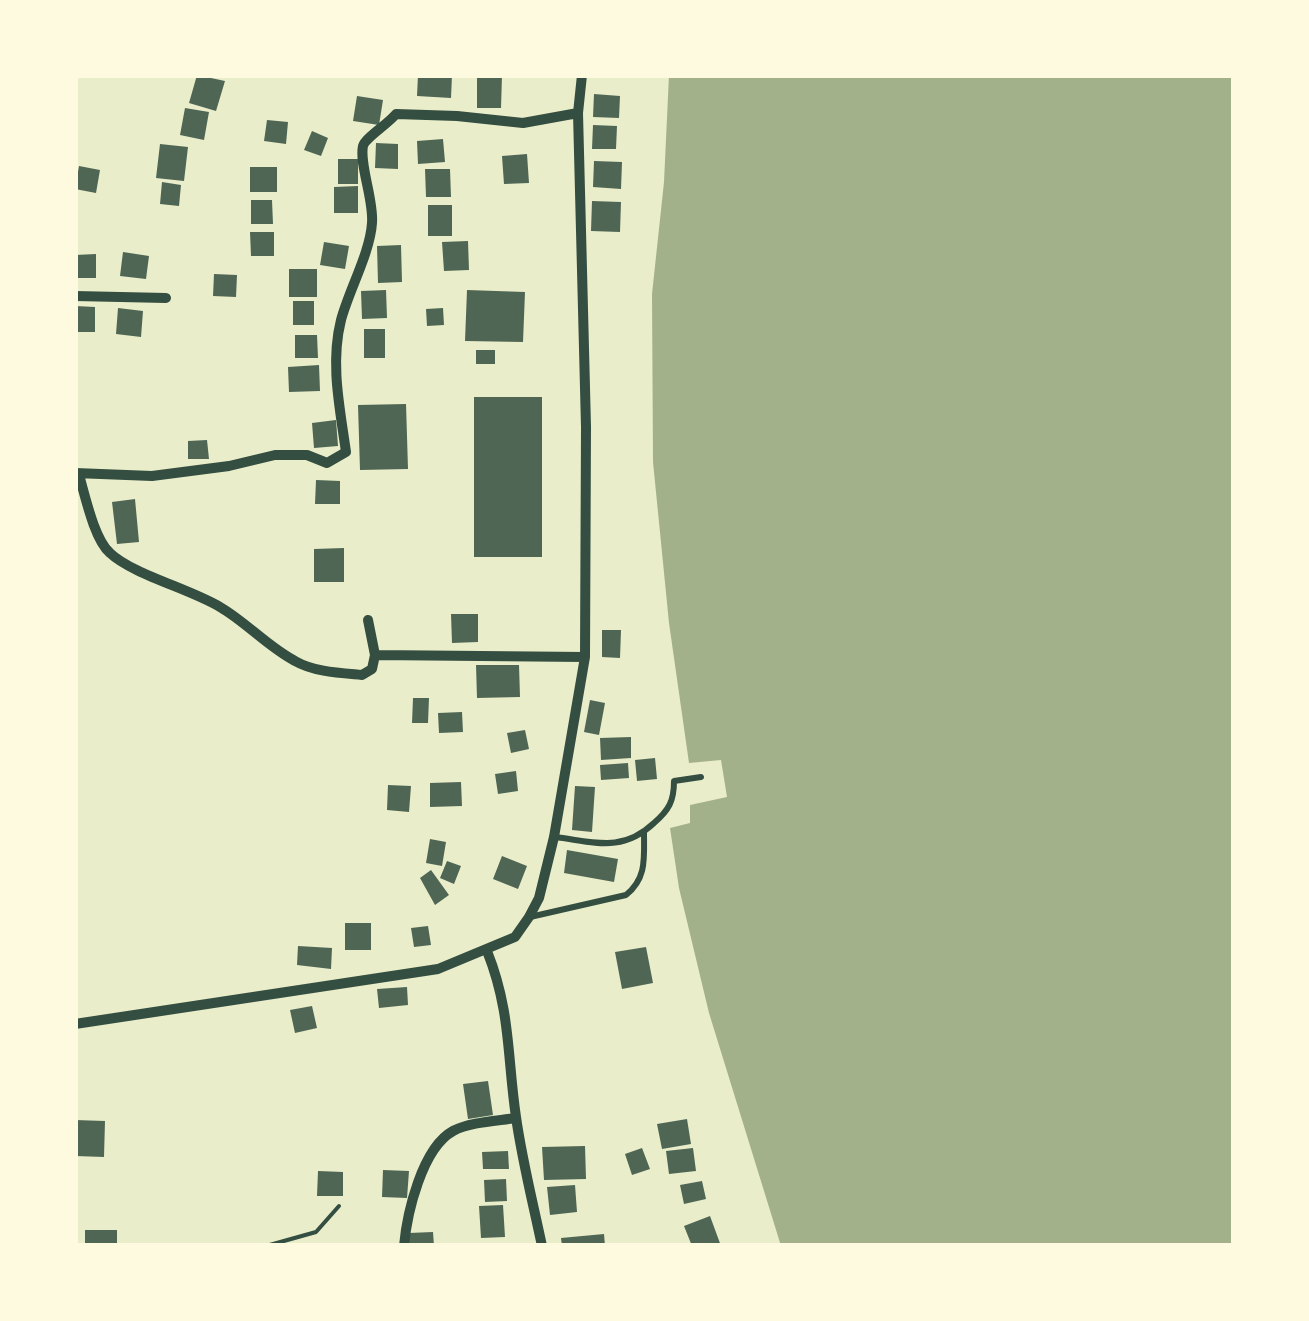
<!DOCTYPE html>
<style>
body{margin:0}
#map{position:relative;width:1309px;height:1321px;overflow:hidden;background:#e9edc9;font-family:"Asap Condensed",sans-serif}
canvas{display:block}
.frame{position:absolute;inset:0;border:78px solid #fefae0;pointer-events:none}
</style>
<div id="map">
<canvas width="1309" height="1321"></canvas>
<div class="frame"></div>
</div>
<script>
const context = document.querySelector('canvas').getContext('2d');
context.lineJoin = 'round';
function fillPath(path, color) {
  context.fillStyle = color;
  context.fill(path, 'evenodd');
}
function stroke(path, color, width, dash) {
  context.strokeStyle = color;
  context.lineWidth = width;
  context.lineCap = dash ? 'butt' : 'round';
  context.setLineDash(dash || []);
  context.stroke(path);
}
fillPath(new Path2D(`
 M669,75H1234V1246H781L709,1013L679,888L670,828L690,823V805L727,797L721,760L689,763L669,623L653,462L652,294L664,182Z`), '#a3b18a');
fillPath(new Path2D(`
 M197,75L225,81L216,111L189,103Z
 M418,75H452L451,98L417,96Z
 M477,75H502L501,108H477Z
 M594,94L620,96L619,118L593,117Z
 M357,96L383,100L379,125L353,121Z
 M185,108L209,112L204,140L180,135Z
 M267,120L288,122L286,144L264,141Z
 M593,125L617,126L616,149H592Z
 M312,131L328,138L321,156L304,150Z
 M443,139L445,162L418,164L417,141Z
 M376,143L398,144V169L375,168Z
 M160,144L188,147L184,181L156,178Z
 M527,154L529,183L504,184L502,156Z
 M338,159H358V184H338Z
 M594,161L622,162L621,189L593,187Z
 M79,166L100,170L96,193L75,189Z
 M250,167H277V192H250Z
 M425,169H450L451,197H426Z
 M162,182L181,185L179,206L160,204Z
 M358,186V213H334V187Z
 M251,200H272L273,224H251Z
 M592,201L621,202L620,232L591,231Z
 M428,205H452V236H428Z
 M250,232H274V256H251Z
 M468,241L469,270L444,271L442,242Z
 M324,242L349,246L345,269L320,265Z
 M401,245L402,282L378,283L377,246Z
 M123,252L149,256L146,279L120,276Z
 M96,254V278H75V255Z
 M289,269H317V297H289Z
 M214,274L237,275L236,297L213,296Z
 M386,290L387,318L362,319L361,291Z
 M467,290L525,292L523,342L465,341Z
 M293,301H314V325H293Z
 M75,306L95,307V332H75Z
 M118,308L143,311L141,337L116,334Z
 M443,308L444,325L427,326L426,309Z
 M364,329H385V358H364Z
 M295,335H317L318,358H295Z
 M476,350H495V364H476Z
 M319,365L320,391L289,392L288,367Z
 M474,397H542V557H474Z
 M406,404L408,469L360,470L358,405Z
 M336,420L338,446L314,448L312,423Z
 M207,440L209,459H188V441Z
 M316,480L340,481V504H315Z
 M135,499L139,542L117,544L112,502Z
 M344,548V582H314V549Z
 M451,614H478V642L452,643Z
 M602,630H621L620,658L602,657Z
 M476,665H519L520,697L477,698Z
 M413,698H429L428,723H412Z
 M590,700L605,703L599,735L584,732Z
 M462,712L463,732L439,733L438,713Z
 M525,730L529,749L511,753L507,733Z
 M631,737V758L601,760L600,738Z
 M655,758L657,779L637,781L635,760Z
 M628,763L629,778L601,780L600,765Z
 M516,771L518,791L498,794L495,774Z
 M461,782L462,806L430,807V783Z
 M388,785L411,786L409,812L387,810Z
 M575,786L595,787L592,832L572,830Z
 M430,839L446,842L442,866L426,863Z
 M567,850L618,859L614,882L564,873Z
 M502,856L527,866L518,889L493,879Z
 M447,861L461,866L454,884L440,878Z
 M431,870L449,895L435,905L420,878Z
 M345,923H371V950H345Z
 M428,926L431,945L414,947L411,928Z
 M298,946L332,948L331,969L297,965Z
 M646,947L653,983L622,989L615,952Z
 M407,987L408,1005L379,1008L377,989Z
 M312,1006L317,1028L295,1033L290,1010Z
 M488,1081L493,1115L468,1119L463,1084Z
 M687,1119L691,1144L662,1149L657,1124Z
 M75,1120L105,1121L104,1157L75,1156Z
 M585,1146L586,1179L544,1180L542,1147Z
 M642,1148L650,1169L632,1175L625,1154Z
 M693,1148L696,1171L669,1174L666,1151Z
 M508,1151L509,1169H483L482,1152Z
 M383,1170L409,1171L407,1198L382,1197Z
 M318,1171L343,1172V1196H317Z
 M506,1179L507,1201L485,1202L484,1180Z
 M702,1181L706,1199L684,1204L680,1185Z
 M575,1185L577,1212L550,1215L547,1187Z
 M503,1205L505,1237L481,1238L479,1206Z
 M710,1216L721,1246H692L684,1226Z
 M85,1230H117V1246H85Z
 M433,1232L434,1246H409V1233Z
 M604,1234L605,1246H562L561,1238Z`), '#4f6655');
stroke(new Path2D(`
 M266,1246L316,1232L339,1206`), '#344e41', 4);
stroke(new Path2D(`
 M555,837C595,842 622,853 654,823C669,810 674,801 674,781L701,777
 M530,917L626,895C647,878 644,858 644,833`), '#344e41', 6);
stroke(new Path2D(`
 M75,296L166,298
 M75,473L152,476L229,466L275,455H307L327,463L346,452C340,408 330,364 341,320C349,290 370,253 372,223C374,200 359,164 363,146C365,138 388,124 396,114L457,116L523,123L578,113
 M79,475C85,495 94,539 110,553C132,574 190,589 220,607C246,622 268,647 295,661C314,672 340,673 362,675L372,669L375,655
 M368,620L375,655L585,657
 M487,951C511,1011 507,1056 516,1117C522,1160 533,1203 542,1246
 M75,1024L438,969L515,937L529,917L539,898L554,837L585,657L586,427L578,113L582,75
 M404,1246C407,1213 422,1148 453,1131C470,1122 497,1121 516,1118`), '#344e41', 10);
</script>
